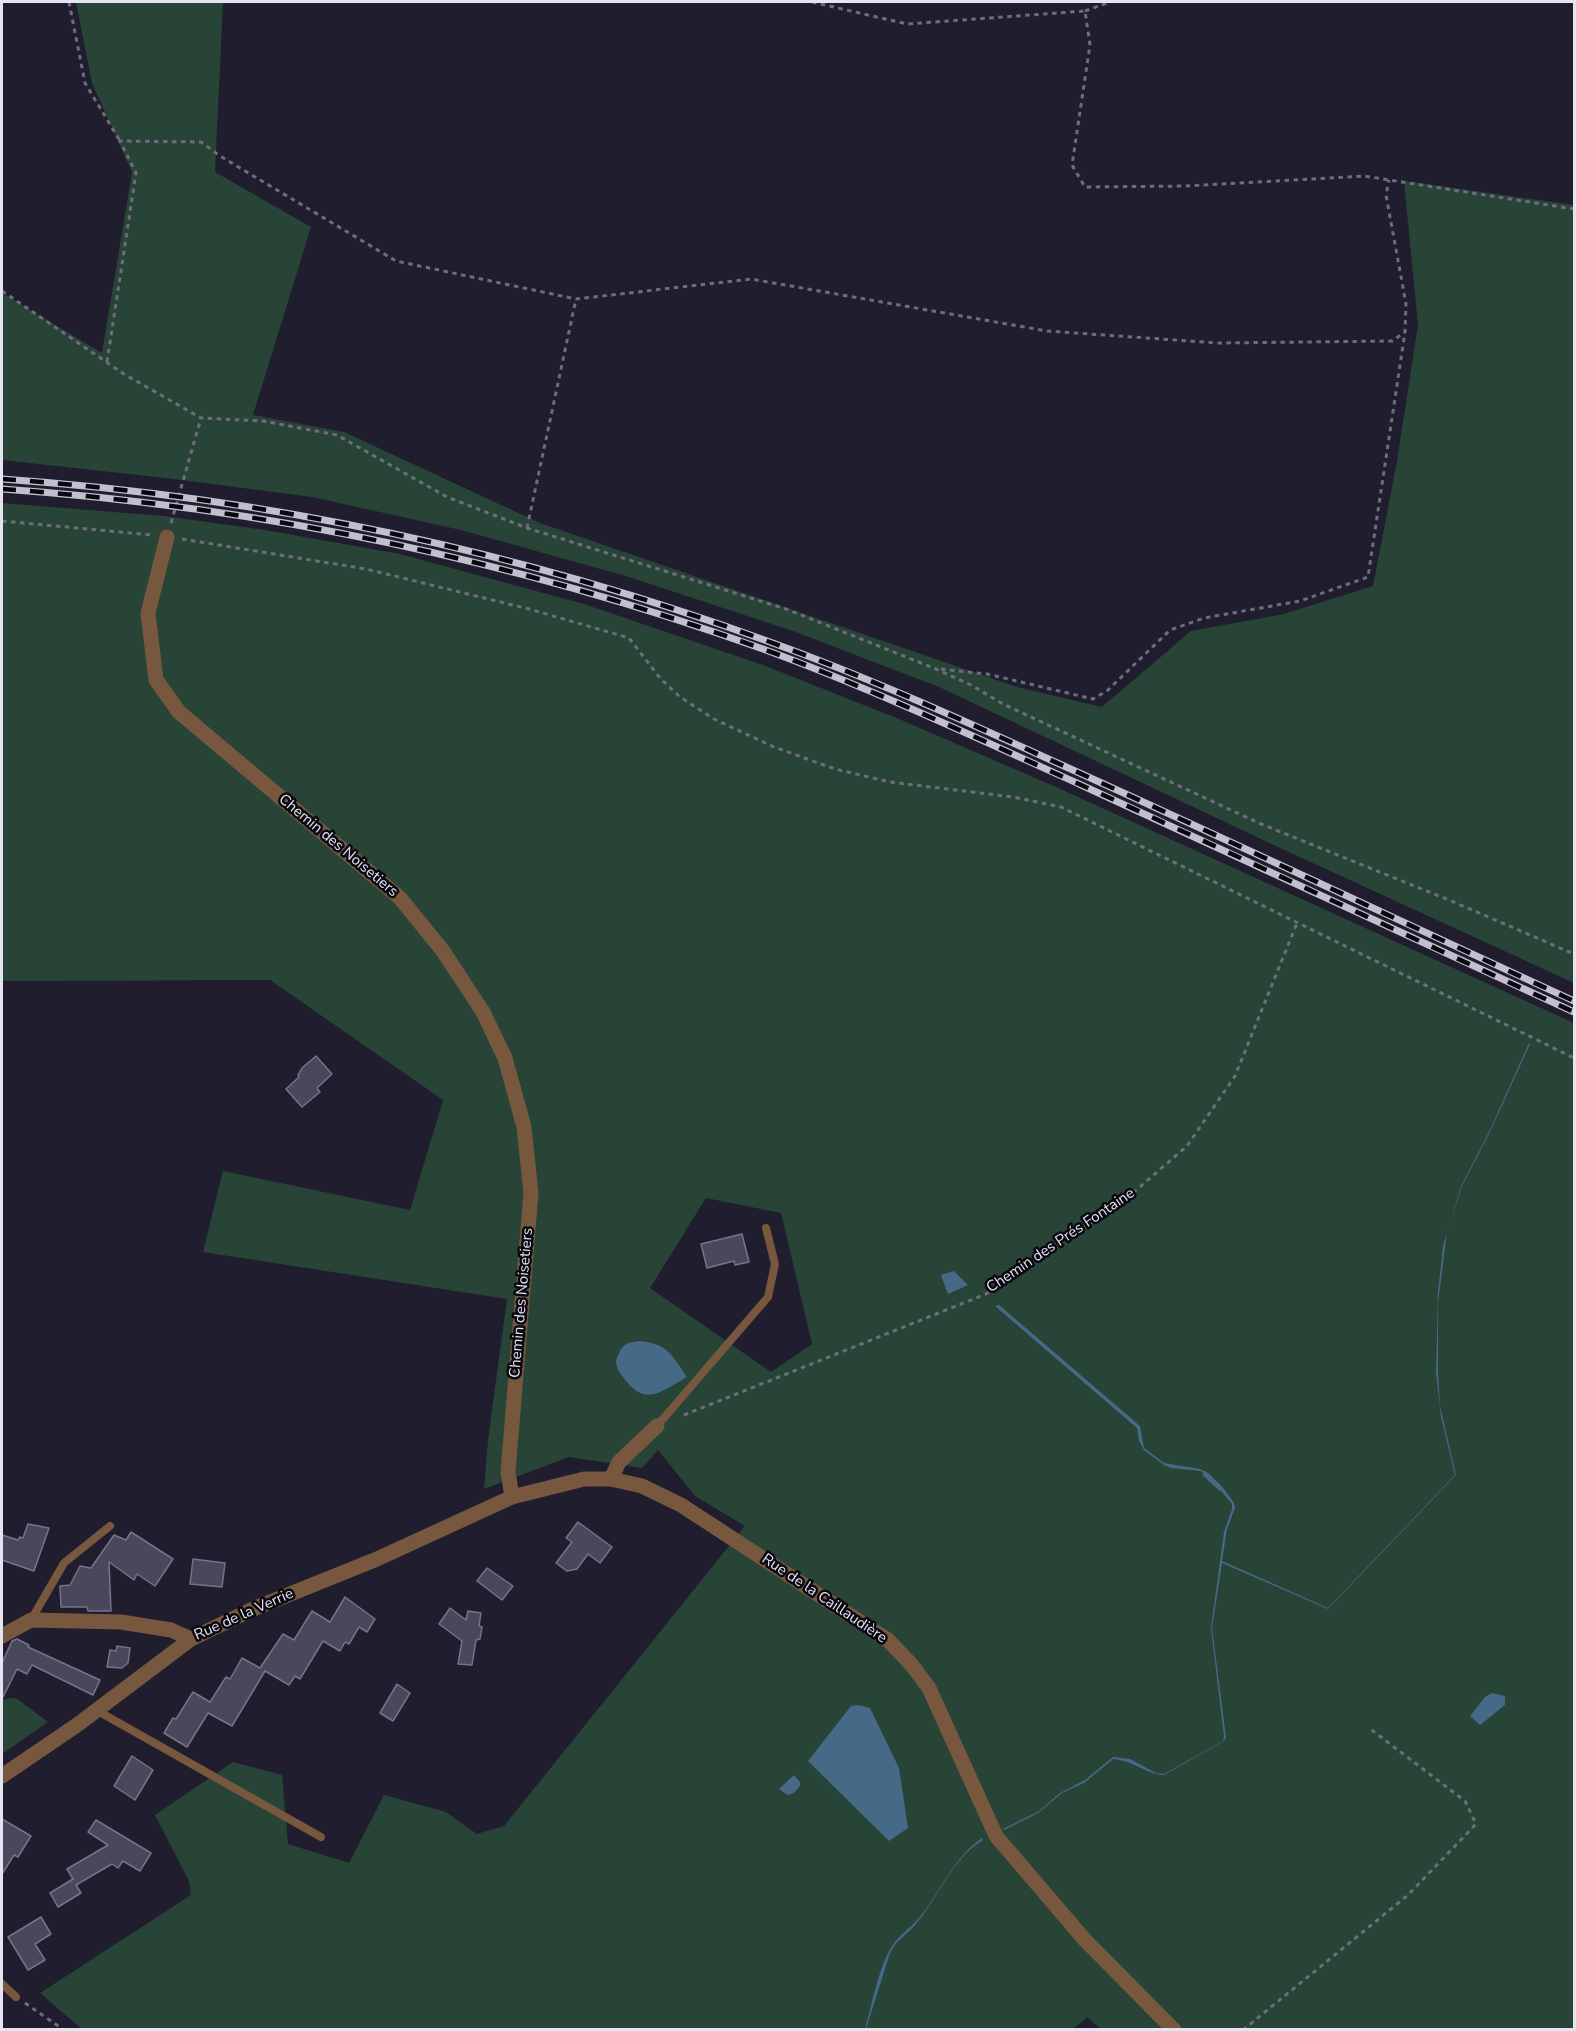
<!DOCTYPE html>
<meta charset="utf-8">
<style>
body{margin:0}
#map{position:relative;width:1576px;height:2031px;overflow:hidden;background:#201d2f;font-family:"Nunito Sans",sans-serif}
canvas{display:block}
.frame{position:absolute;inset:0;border:3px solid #e5e4f1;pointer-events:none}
</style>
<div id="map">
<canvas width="1576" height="2031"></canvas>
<div class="frame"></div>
</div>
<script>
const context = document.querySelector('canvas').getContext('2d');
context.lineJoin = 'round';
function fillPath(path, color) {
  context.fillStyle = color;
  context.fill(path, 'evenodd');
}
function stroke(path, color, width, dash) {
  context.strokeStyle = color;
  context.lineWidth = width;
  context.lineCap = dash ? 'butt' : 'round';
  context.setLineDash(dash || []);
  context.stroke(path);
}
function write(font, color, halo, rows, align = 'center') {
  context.font = font + ' "Nunito Sans",sans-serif';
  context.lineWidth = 5;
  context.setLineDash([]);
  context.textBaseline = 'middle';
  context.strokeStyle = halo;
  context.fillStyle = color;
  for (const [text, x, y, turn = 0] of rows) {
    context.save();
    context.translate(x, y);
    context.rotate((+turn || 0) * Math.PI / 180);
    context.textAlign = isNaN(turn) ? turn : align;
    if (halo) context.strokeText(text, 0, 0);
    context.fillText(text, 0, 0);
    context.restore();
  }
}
fillPath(new Path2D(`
 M76,2H223L215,172L311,227L253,415L344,432L540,523L1017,687L1102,707L1191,631L1284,614L1373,586L1397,461L1418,325L1404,181L1574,205V983L1278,847L939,687L793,631L629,577L461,530L312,497L174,479L2,460V293L102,353L132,172L92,83Z
 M2,503L164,516L265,530L400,554L584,604L763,665L899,719L1056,787L1574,1023V2029L1102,2030L1087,2017L1072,2030H83L40,1993L191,1895L189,1881L155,1815L233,1762L282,1775L288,1844L349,1863L384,1795L446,1812L477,1834L504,1826L745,1526L695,1496L658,1450L642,1468L569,1457L484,1489L488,1440L507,1299L203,1252L223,1171L410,1210L443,1100L270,980L2,981ZM706,1198L781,1213L812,1344L771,1372L650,1288Z
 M16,1698L48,1722L2,1754V1699Z`), '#274437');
fillPath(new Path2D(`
 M1529,1043L1530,1044L1489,1134L1462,1186L1447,1232L1438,1303V1373L1440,1406L1456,1475L1328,1609L1222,1563L1212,1628L1226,1737L1224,1741L1164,1775C1146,1774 1132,1760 1113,1759L1084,1783L1062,1793L1038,1813L1004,1830L1003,1829L1039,1811L1060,1793L1085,1780L1113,1757L1130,1759L1156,1773L1164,1774L1223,1741L1224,1737L1211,1628L1224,1532L1232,1509V1504L1214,1482L1201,1471L1171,1468L1164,1465L1144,1450L1139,1441L1137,1428L995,1306L999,1305L1140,1426L1144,1448L1164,1463L1200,1469L1208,1473L1224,1489L1234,1503L1235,1508L1227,1529L1222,1561L1328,1608L1455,1475L1441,1417L1436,1373L1438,1293L1443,1246L1461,1186L1489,1132Z
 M954,1271L968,1285L948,1294L941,1275Z
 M639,1341C667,1343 672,1355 687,1377C665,1389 647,1407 627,1382C622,1376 616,1369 616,1361C621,1346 624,1343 639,1341Z
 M1492,1693L1505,1696V1705L1480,1725L1470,1716L1485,1697Z
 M858,1705L870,1708L899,1768L908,1828L889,1841L808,1761L851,1706Z
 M794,1775L800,1782V1786L794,1793L788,1795L779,1789Z
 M982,1838L983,1840C950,1860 939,1898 915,1925C906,1936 897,1939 890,1953L866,2029H865C872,2004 877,1975 889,1951C896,1937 910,1929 920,1917C941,1891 953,1858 982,1838Z`), '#466988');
stroke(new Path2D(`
 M1205,1474L1220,1488`), '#466988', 5);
const building = new Path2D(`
 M316,1056L332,1074L317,1088L320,1092L302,1107L286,1089L299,1077L298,1075L302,1068Z
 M742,1234L749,1262L735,1265L734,1261L707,1268L701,1244Z
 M578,1522L612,1547L600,1563L588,1554L577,1569L567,1571L556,1563L572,1542L566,1538Z
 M28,1524L49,1528L34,1571L2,1560V1535L18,1540L20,1537L23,1538Z
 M131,1532L173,1559L155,1586L137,1574L134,1580L109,1562L111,1611H88L87,1607H61L60,1586L70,1585L80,1566L91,1568L114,1535L126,1540Z
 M193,1559L225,1563L222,1587L190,1584Z
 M487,1568L513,1586L502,1600L477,1581Z
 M345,1597L375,1619L367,1632L359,1627L349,1644L345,1642L340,1651L323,1641L300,1679L295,1676L289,1685L265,1671L232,1726L208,1713L187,1747L164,1733L173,1718L176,1719L193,1692L210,1702L226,1677L230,1679L242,1658L260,1668L283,1634L294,1640L312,1611L330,1622Z
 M450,1608L466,1620L468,1611L481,1613L479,1626L482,1627L480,1639L476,1640L472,1665L458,1664L462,1641L439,1624Z
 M17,1639L29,1645L28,1647L100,1680L93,1695L32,1665L27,1674L17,1669L2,1699V1663L12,1641Z
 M117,1646L130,1648L128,1663L122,1668L107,1667L110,1650L116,1651Z
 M397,1684L410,1693L393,1721L380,1713Z
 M132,1756L153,1770L135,1800L114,1786Z
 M2,1819L31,1836L18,1857L14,1855L2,1874Z
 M96,1820L151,1853L140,1871L123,1861L118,1868L112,1864L76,1885L81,1893L58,1907L50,1893L73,1879L67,1869L108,1845L88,1832Z
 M41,1917L51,1934L35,1944L45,1960L28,1970L8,1937Z`);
fillPath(building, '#49475c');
stroke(building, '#76738a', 1.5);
stroke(new Path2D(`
 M69,2L85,83L120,141
 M812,2L907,24L1085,11L1090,45L1072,165L1085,187L1186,186L1364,176L1574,209
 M1085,11L1110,2
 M2,291L124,374L201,418L263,421L337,435L447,497L527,528L786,609L936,669L971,685L1003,704L1261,824L1449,900L1574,954
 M107,362L136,173L120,141L201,142L220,156L396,261L576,299L751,279L1047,331L1218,343L1392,341L1405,332L1406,304L1386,195L1389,180
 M2,521L152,535
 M171,523L201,418
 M527,528L576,299
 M182,539L366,569L529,609L629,638L660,678L680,697L714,719L774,747L835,769L890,782L1013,797L1061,807L1574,1058
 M941,669L987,674L1093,699L1108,690L1170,630L1204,618L1300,601L1368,577L1405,332
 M684,1415L986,1294L1126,1199L1187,1146L1235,1076L1297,923
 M25,2003L64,2030
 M1243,2030L1408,1895L1476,1824L1465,1801L1369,1728`), '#6f6d7d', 3, [4.5, 4.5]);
stroke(new Path2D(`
 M657,1426L768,1297L775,1264L766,1228
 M31,1620L64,1563L110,1526
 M96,1710L321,1837
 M2,1984L16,1997`), '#77583e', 8);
stroke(new Path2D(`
 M167,537L148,613L156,680L179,712L400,898L443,951L483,1012L505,1058L524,1127L531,1193L508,1472L512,1497
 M611,1479L619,1462L657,1426
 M2,1636L31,1620L121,1622L171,1630L191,1639
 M2,1776L77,1725L191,1639L253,1609L377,1559L512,1497L584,1479H611L642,1486L681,1505L888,1640L911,1664L929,1688L996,1836L1084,1939L1174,2030`), '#77583e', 15);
const rail = new Path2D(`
 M2,479C264,497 523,552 770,642C870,678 967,722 1064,766C1235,843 1404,923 1574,1001
 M2,489C262,507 517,561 763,649C870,688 975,737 1079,784C1245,859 1409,937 1574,1012`);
stroke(rail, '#c2c0ce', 7);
stroke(rail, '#090810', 4.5, [14]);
write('15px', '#e5e4f1', '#090810', [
 ["Chemin des Noisetiers",338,846,40],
 ["Chemin des Prés Fontaine",1061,1241,-34],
 ["Chemin des Noisetiers",522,1303,-85],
 ["Rue de la Caillaudière",824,1599,34],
 ["Rue de la Verrie",244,1615,-24]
]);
</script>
